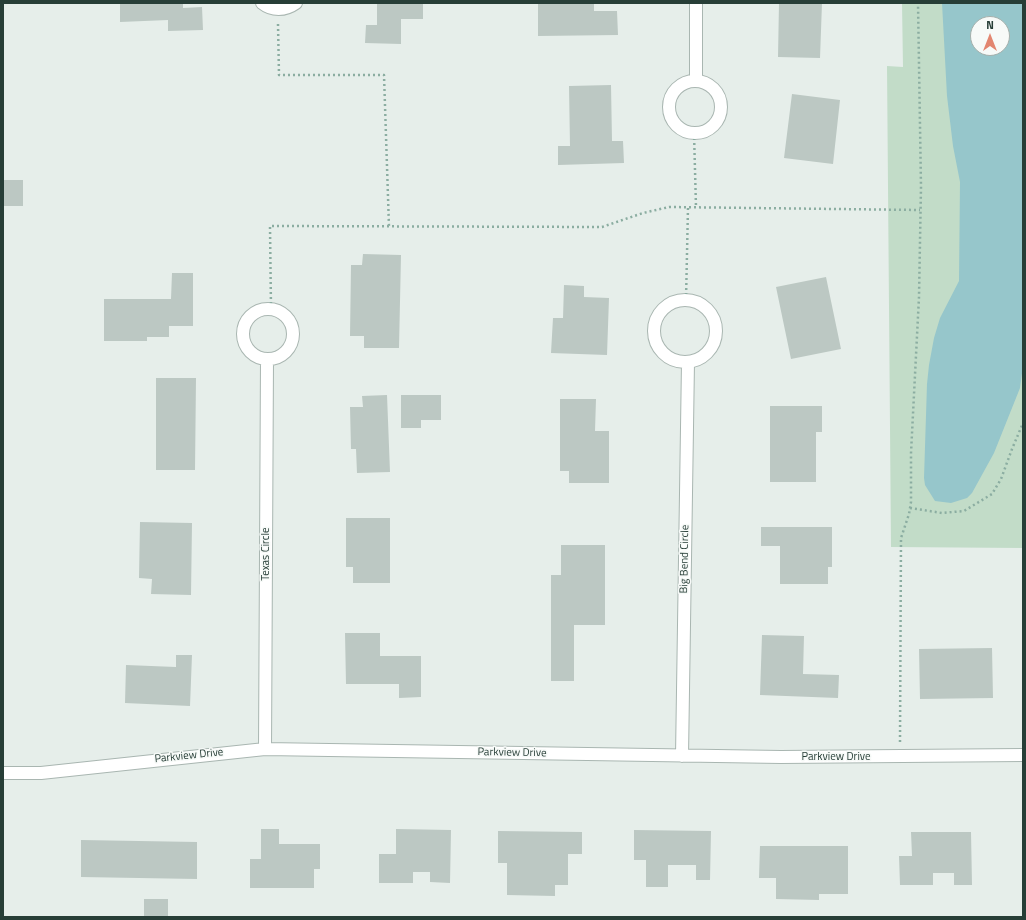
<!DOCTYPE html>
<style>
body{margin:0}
#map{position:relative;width:1026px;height:920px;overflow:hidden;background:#e6eeea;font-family:"Titillium Web",sans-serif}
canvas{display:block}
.frame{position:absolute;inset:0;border:4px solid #273e37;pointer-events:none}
.north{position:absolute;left:970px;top:16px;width:40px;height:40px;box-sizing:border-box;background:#f7faf8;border:1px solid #a4afab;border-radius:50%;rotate:0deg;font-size:11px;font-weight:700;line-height:16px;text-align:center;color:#273e37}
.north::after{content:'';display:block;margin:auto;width:14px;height:18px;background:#e28670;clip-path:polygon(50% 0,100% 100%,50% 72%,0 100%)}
</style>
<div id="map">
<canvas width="1026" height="920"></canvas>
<div class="frame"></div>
<div class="north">N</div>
</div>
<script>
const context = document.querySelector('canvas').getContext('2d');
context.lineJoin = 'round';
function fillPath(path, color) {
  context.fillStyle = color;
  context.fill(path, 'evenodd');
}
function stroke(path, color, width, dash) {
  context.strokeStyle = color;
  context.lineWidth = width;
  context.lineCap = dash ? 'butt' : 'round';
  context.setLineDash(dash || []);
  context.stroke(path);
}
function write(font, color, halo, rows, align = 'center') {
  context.font = font + ' "Titillium Web",sans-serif';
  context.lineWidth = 3;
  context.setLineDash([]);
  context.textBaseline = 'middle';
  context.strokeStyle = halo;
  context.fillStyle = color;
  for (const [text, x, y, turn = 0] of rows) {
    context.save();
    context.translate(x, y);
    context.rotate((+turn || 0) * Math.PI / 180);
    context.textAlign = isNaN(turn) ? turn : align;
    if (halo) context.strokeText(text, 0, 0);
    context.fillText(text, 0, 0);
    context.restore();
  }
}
fillPath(new Path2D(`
 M902,3H1023V548L891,547L887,66L903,67ZM978,24H1002V48H978Z`), '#c2dcc8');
fillPath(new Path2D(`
 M942,3H1023V366L1020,388L994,453L972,493L967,498L951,503L935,501L925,485L924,478L927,384L929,365L934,338L940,318L959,281L960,182L953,146L947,96ZM978,24H1002V48H978Z`), '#96c6cb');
fillPath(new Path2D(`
 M120,3H183V8L202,7L203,30L168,31V20L120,22Z
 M377,3H423V19H401V44L365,43L366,25H377Z
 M538,3H594V11H617L618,35L538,36Z
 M779,3H822L820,58L778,57Z
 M611,85L612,141H623L624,163L558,165V146H570L569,86Z
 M792,94L840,100L833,164L784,158Z
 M3,180H23V206H3Z
 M363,254L401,255L399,348H364V336H350L351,265H362Z
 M172,273H193V326H169V337H147V341H104V299H171Z
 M826,277L841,349L791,359L776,287Z
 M564,285L584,286V297L609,298L607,355L551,353L553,318H563Z
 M156,378H196L195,470H156Z
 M387,395L390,472L357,473L356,449H351L350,407H363L362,396Z
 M401,395H441V420H421V428H401Z
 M560,399H596L595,431H609V483H569V471H560Z
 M770,406H822V432H816V482H770Z
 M346,518H390V583H353V567H346Z
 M140,522L192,523L191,595L151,594L152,579L139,578Z
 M761,527H832V567H828V584H780V546H761Z
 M561,545H605V625H574V681H551V575H561Z
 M345,633H380V656H421V697L399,698V684H346Z
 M762,635L804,636L803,674L839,675L838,698L760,695Z
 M992,648L993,698L920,699L919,649Z
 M176,655H192L190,706L125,703L126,665L176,667Z
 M261,829H279V844H320V869H314V888H250V859H261Z
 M396,829L451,830L450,883L430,882V872H413V883H379V854H396Z
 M634,830L711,831L710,880H696V865H668V887H646V860H634Z
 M498,831L582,832V854H568V885H555V896L507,895V863H498Z
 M911,832H971L972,885H954V873H933V885H900L899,856H912Z
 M81,840L197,842V879L81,877Z
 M760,846H848V894H819V900L776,899V878H759Z
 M144,899H168V917H144Z`), '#bcc8c3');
const street = new Path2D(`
 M262,3C272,11 285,11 296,3
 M696,81V3
 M669 107a26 26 0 1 1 52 0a26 26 0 1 1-52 0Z
 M654 331a31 31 0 1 1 62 0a31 31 0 1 1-62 0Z
 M243 334a25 25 0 1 1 50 0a25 25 0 1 1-50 0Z
 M265,749L267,360
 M682,756L688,362
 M3,773H41L265,749L781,757L1023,755`);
stroke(street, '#a9b6b1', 14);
stroke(new Path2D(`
 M278,24L279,75H384L389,227
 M694,133L696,207
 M686,300L688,207
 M271,309L270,226L602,227L643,213L669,207L920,210
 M910,508L942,513L964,511L992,494L1001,479L1012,449L1023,423
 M900,742L901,538L909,514L911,502V453L919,297L921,187L918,3`), '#8bada1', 2.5, [2, 3]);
stroke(street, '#fff', 12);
write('11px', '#273e37', '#f7faf8', [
 ["Texas Circle",266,554,-90],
 ["Big Bend Circle",685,559,-89],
 ["Parkview Drive",512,753,1],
 ["Parkview Drive",189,756,-6],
 ["Parkview Drive",836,757]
]);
</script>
